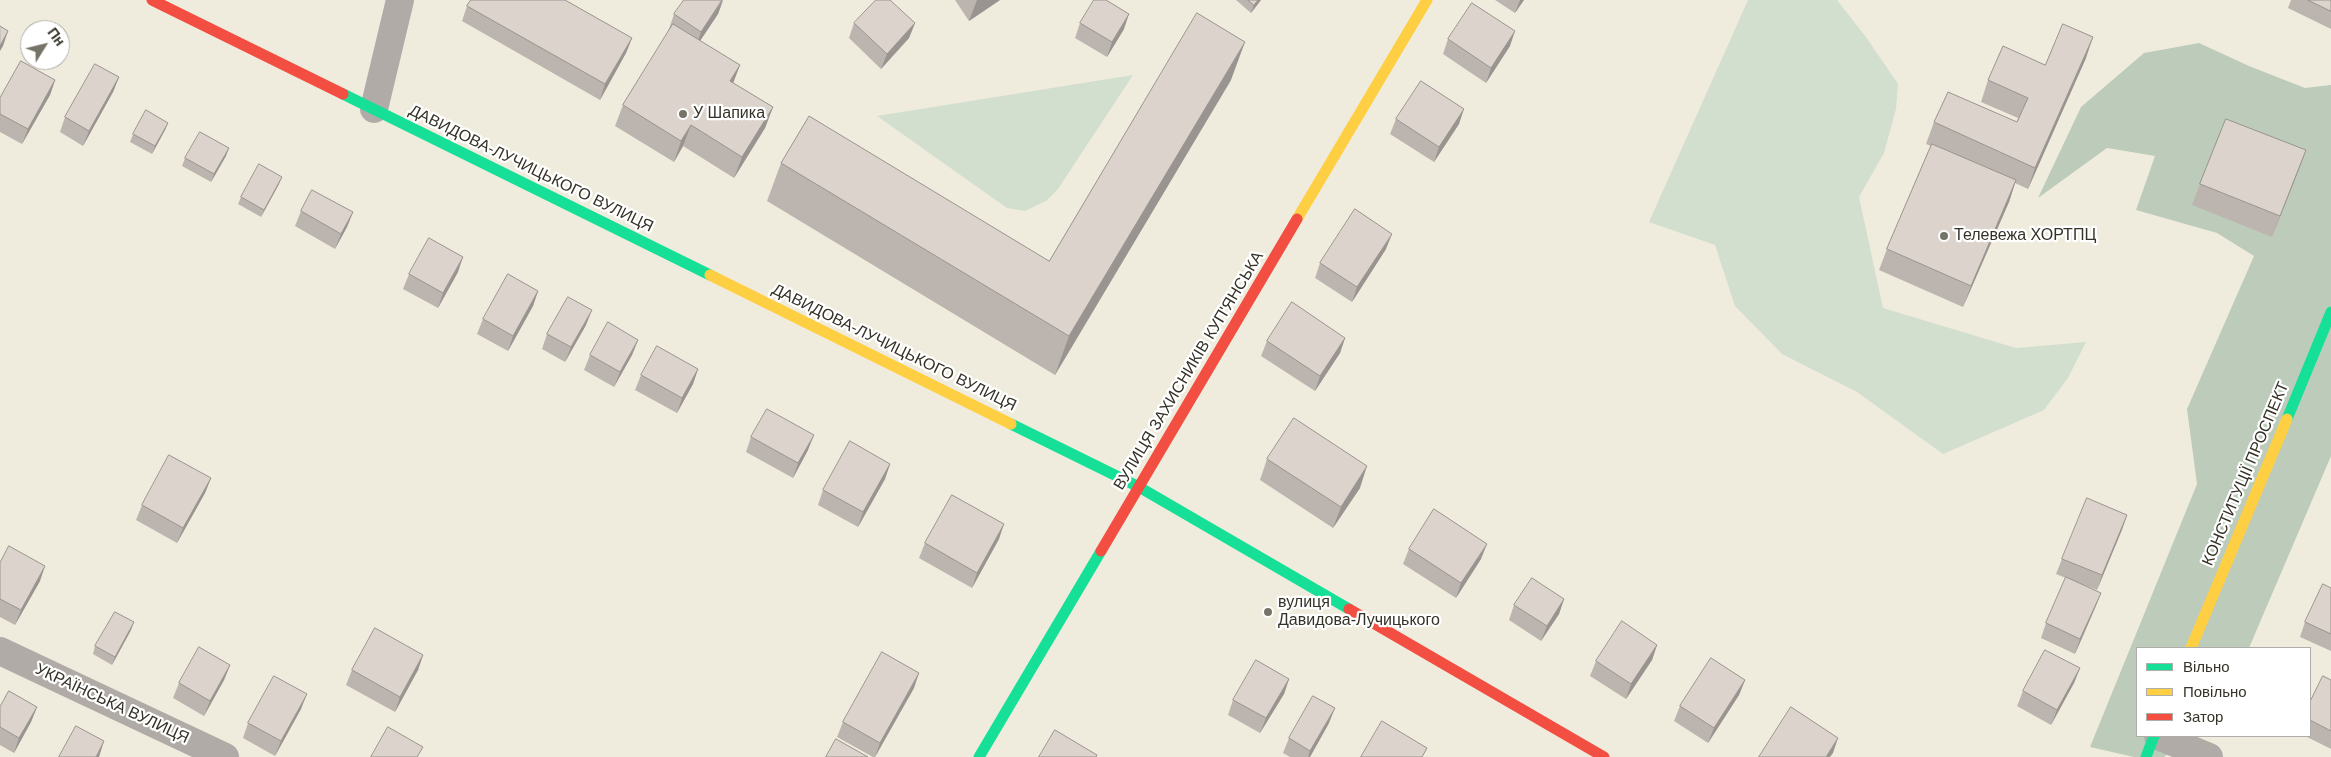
<!DOCTYPE html>
<meta charset="utf-8">
<style>
body{margin:0}
#map{position:relative;width:2331px;height:757px;overflow:hidden;background:#f0ecdd;font-family:Arial,sans-serif}
canvas{display:block}
.legend{position:absolute;left:2136px;top:647px;width:175px;height:90px;box-sizing:border-box;background:#fff;border:1px solid #aeada9;margin:0;padding:6px 9px;list-style:none;font-size:15px;color:#353227}
.legend li{display:flex;align-items:center;gap:10px;height:25px}
.legend b{width:25px;border:1px solid #aeada9}
.north{position:absolute;left:20px;top:20px;width:50px;height:50px;box-sizing:border-box;background:#fff;border:1px solid #aeada9;border-radius:50%;rotate:54deg;font-size:14px;font-weight:700;line-height:20px;text-align:center;color:#353227}
.north::after{content:'';display:block;margin:auto;width:18px;height:22px;background:#767367;clip-path:polygon(50% 0,100% 100%,50% 72%,0 100%)}
</style>
<div id="map">
<canvas width="2331" height="757"></canvas>
<ul class="legend">
<li><b style="height:6px;background:#16e098"></b>Вільно</li>
<li><b style="height:6px;background:#ffcf43"></b>Повільно</li>
<li><b style="height:6px;background:#f24e42"></b>Затор</li>
</ul>
<div class="north">Пн</div>
</div>
<script>
const context = document.querySelector('canvas').getContext('2d');
context.lineJoin = 'round';
function fillPath(path, color) {
  context.fillStyle = color;
  context.fill(path, 'evenodd');
}
function stroke(path, color, width, dash) {
  context.strokeStyle = color;
  context.lineWidth = width;
  context.lineCap = dash ? 'butt' : 'round';
  context.setLineDash(dash || []);
  context.stroke(path);
}
function write(font, color, halo, rows, align = 'center') {
  context.font = font + ' Arial,sans-serif';
  context.lineWidth = 4.5;
  context.setLineDash([]);
  context.textBaseline = 'middle';
  context.strokeStyle = halo;
  context.fillStyle = color;
  for (const [text, x, y, turn = 0] of rows) {
    context.save();
    context.translate(x, y);
    context.rotate((+turn || 0) * Math.PI / 180);
    context.textAlign = isNaN(turn) ? turn : align;
    if (halo) context.strokeText(text, 0, 0);
    context.fillText(text, 0, 0);
    context.restore();
  }
}
fillPath(new Path2D(`
 M1748,0H1837L1866,37L1898,84L1896,109L1884,153L1859,197L1883,308L2016,348L2086,342L2068,378L2044,410L1943,454L1857,392L1782,354L1735,306L1715,245L1649,222Z
 M1133,75L1058,189L1046,201L1025,211L1007,208L877,116Z`), '#d2dfce');
fillPath(new Path2D(`
 M2199,43L2249,66L2305,88L2331,85V456L2249,648H2137V736H2192L2164,757H2134L2090,747L2197,484L2187,409L2254,256L2217,233L2136,210L2155,156L2107,148L2038,198L2081,107L2144,53Z`), '#bdccba');
stroke(new Path2D(`
 M374,109L400,0
 M0,651L225,757
 M2158,736L2209,757`), '#b1aba7', 28);
stroke(new Path2D(`
 M343,94L710,275
 M2287,419L2331,312
 M1011,424L1139,487
 M1139,487L1349,609
 M979,757L1101,551
 M2146,757L2154,736`), '#16e098', 11);
stroke(new Path2D(`
 M1297,219L1427,0
 M710,275L1011,424
 M2191,648L2287,419`), '#ffcf43', 11);
stroke(new Path2D(`
 M152,0L343,94
 M1101,551L1297,219
 M1349,609L1604,757`), '#f24e42', 11);
fillPath(new Path2D(`
 M723,0L718,14L700,41L740,65L733,83L773,107L765,128L734,178L683,146L674,162L615,126L623,105L670,30L669,29L674,14Z
 M955,0H1000L969,21Z
 M1236,0H1261L1251,13Z
 M1495,0H1524L1515,13Z
 M2291,0H2331V29L2288,8Z
 M467,6L632,38L626,53L600,100L462,21Z
 M854,23H915L909,38L881,69L849,38Z
 M1080,23L1124,29L1107,57L1075,38Z
 M1448,39L1510,46L1486,83L1443,54Z
 M2086,58L2028,189L2015,183L2009,202L1963,307L1879,270L1887,249L1931,146L1926,144L1934,122H2017L2018,118L1981,102L1988,80L2045,65Z
 M119,77L113,92L83,146L60,132L65,117Z
 M55,80L50,95L22,144L0,132V98Z
 M1231,80L1055,375L767,201L781,163L1049,261Z
 M1396,119L1459,124L1434,162L1390,134Z
 M168,123L165,130L152,154L130,142L133,134Z
 M2306,150L2272,237L2192,205L2200,184Z
 M226,156L211,182L182,166L185,158Z
 M279,184L261,217L238,204L241,197Z
 M301,211L353,212L347,227L335,249L295,226Z
 M1386,249L1352,302L1315,278L1320,263Z
 M458,272L438,308L403,289L409,274Z
 M538,291L533,306L508,351L477,334L483,319Z
 M586,325L565,362L542,349L547,334Z
 M1345,338L1340,353L1315,391L1261,356L1267,341Z
 M638,340L632,355L614,387L584,370L590,355Z
 M698,369L693,384L677,413L635,390L641,375Z
 M751,437L808,450L793,478L746,452Z
 M1267,459L1360,488L1333,528L1260,480Z
 M890,464L885,479L858,527L818,505L823,490Z
 M211,478L205,493L177,543L136,520L142,505Z
 M2127,515L2097,590L2082,584L2101,593L2095,608L2075,654L2041,638L2046,623L2066,578L2056,574L2062,559Z
 M999,539L972,588L919,558L925,543Z
 M1409,549L1481,559L1456,598L1403,564Z
 M0,563L40,581L15,625L0,617Z
 M2331,588V651L2300,637L2305,622Z
 M1564,599L1559,614L1541,641L1509,620L1514,605Z
 M131,630L112,665L93,654L95,646Z
 M1657,645L1652,660L1626,699L1590,676L1596,661Z
 M423,655L418,670L395,712L346,685L352,670Z
 M230,665L224,680L204,716L173,698L179,683Z
 M2080,668L2074,683L2051,725L2017,706L2023,691Z
 M1289,679L1284,694L1260,733L1228,715L1233,700Z
 M1745,680L1739,695L1708,743L1674,721L1680,706Z
 M2331,680V749L2305,736H2310V702Z
 M914,688L875,757H873L837,737L843,722Z
 M0,707H37L31,722L14,753L0,745Z
 M301,709L275,756L243,738L248,723Z
 M1329,723L1310,757H1290L1283,753L1289,738Z`), '#bcb5af');
fillPath(new Path2D(`
 M723,0L718,14L696,47L701,32Z
 M977,0H1000L969,21Z
 M1258,0H1261L1251,13L1254,5Z
 M1520,0H1524L1515,13Z
 M1129,14L1124,29L1107,57L1112,42Z
 M915,23L909,38L881,69L887,54Z
 M8,31L3,46L0,51V46Z
 M1515,31L1510,46L1486,83L1491,68Z
 M2093,37L2086,58L2028,189L2035,168Z
 M632,38L626,53L600,100L605,84Z
 M1245,42L1231,80L1055,375L1069,336Z
 M740,65L732,86L730,81Z
 M119,77L113,92L83,146L89,131Z
 M55,80L50,95L22,144L28,129Z
 M773,107L765,128L734,178L742,157Z
 M1464,109L1459,124L1434,162L1439,147Z
 M168,123L165,130L152,154L155,146Z
 M691,125L683,146L674,162L681,141Z
 M229,148L226,156L211,182L214,174Z
 M2306,150L2298,172L2272,237L2280,216Z
 M282,177L279,184L261,217L264,210Z
 M2016,180L2009,202L1963,307L1971,286Z
 M353,212L347,227L335,249L341,234Z
 M1392,234L1386,249L1352,302L1357,287Z
 M463,257L458,272L438,308L443,293Z
 M538,291L533,306L508,351L513,336Z
 M592,310L586,325L565,362L571,347Z
 M1345,338L1340,353L1315,391L1320,376Z
 M638,340L632,355L614,387L620,372Z
 M698,369L693,384L677,413L682,398Z
 M814,435L808,450L793,478L798,463Z
 M890,464L885,479L858,527L863,512Z
 M1367,466L1360,488L1333,528L1341,507Z
 M211,478L205,493L177,543L183,528Z
 M2127,515L2122,530L2097,590L2102,575Z
 M1004,524L999,539L972,588L977,573Z
 M1487,544L1481,559L1456,598L1461,583Z
 M45,566L40,581L15,625L21,610Z
 M2101,593L2095,608L2075,654L2080,639Z
 M1564,599L1559,614L1541,641L1547,626Z
 M134,622L131,630L112,665L115,657Z
 M1657,645L1652,660L1626,699L1631,684Z
 M423,655L418,670L395,712L400,697Z
 M230,665L224,680L204,716L210,701Z
 M2080,668L2074,683L2051,725L2057,710Z
 M919,673L914,688L875,757L880,743Z
 M1289,679L1284,694L1260,733L1266,718Z
 M1745,680L1739,695L1708,743L1714,728Z
 M307,694L301,709L275,756L281,741Z
 M37,707L31,722L14,753L19,738Z
 M1335,708L1329,723L1310,757H1308L1310,751Z
 M1838,738L1833,753L1830,757H1826Z
 M104,741L99,757H96Z`), '#99948f');
const building = new Path2D(`
 M471,0H565L632,38L605,84L467,6Z
 M684,0H722L701,32L674,14Z
 M876,0H890L915,23L887,54L854,23Z
 M1094,0H1106L1129,14L1112,42L1080,23Z
 M1248,0H1258L1254,5Z
 M2308,0H2331V11Z
 M1472,3L1515,31L1491,68L1448,39Z
 M1197,13L1245,42L1069,336L781,163L809,116L1049,261Z
 M673,24L740,65L730,81L773,107L742,157L691,125L681,141L623,105Z
 M2063,24L2093,37L2035,168L1934,122L1948,92L2017,122L2028,98L1988,80L2003,46L2045,65Z
 M0,26L8,31L0,46Z
 M21,61L55,80L28,129L0,114V98Z
 M95,64L119,77L89,131L65,117Z
 M1421,81L1464,109L1439,147L1396,119Z
 M146,110L168,123L155,146L133,134Z
 M2226,119L2306,150L2280,216L2200,184Z
 M200,132L229,148L214,174L185,158Z
 M1932,144L2016,180L1971,286L1887,249Z
 M259,164L282,177L264,210L241,197Z
 M312,190L353,212L341,234L301,211Z
 M1355,209L1392,234L1357,287L1320,263Z
 M429,238L463,257L443,293L409,274Z
 M508,274L538,291L513,336L483,319Z
 M568,297L592,310L571,347L547,334Z
 M1292,302L1345,338L1320,376L1267,341Z
 M608,322L638,340L620,372L590,355Z
 M657,346L698,369L682,398L641,375Z
 M767,409L814,435L798,463L751,437Z
 M1294,418L1367,466L1341,507L1267,459Z
 M850,441L890,464L863,512L823,490Z
 M169,455L211,478L183,528L142,505Z
 M952,495L1004,524L977,573L925,543Z
 M2087,498L2127,515L2102,575L2062,559Z
 M1434,509L1487,544L1461,583L1409,549Z
 M9,546L45,566L21,610L0,599V563Z
 M2066,577L2101,593L2080,639L2046,623Z
 M1532,578L1564,599L1547,626L1514,605Z
 M2323,584L2331,588V634L2305,622Z
 M115,612L134,622L115,657L95,646Z
 M1622,621L1657,645L1631,684L1596,661Z
 M375,628L423,655L400,697L352,670Z
 M199,647L230,665L210,701L179,683Z
 M2045,650L2080,668L2057,710L2023,691Z
 M882,652L919,673L880,743L843,722Z
 M1711,658L1745,680L1714,728L1680,706Z
 M1256,660L1289,679L1266,718L1233,700Z
 M274,676L307,694L281,741L248,723Z
 M2323,676L2331,680V731L2310,720V702Z
 M9,691L37,707L19,738L0,727V707Z
 M1313,696L1335,708L1310,751L1289,738Z
 M1791,707L1838,738L1826,757H1759Z
 M1382,721L1427,748L1422,757H1361Z
 M76,726L104,741L96,757H59Z
 M388,727L423,747L417,757H371Z
 M1055,730L1097,755L1096,757H1039Z
 M836,739L868,757H826Z`);
fillPath(building, '#dbd3cc');
stroke(building, '#99948f', 1);
for (const [x, y, r, color] of [
 [683,114,5,"#767367"],
 [1944,236,5,"#767367"],
 [1268,612,5,"#767367"]
]) {
  const dot = new Path2D();
  dot.arc(x, y, r, 0, 2 * Math.PI);
  context.fillStyle = color;
  context.fill(dot);
  stroke(dot, '#fff', 2);
}
write('16px', '#353227', '#fff', [
 ["У Шапика",693,114],
 ["Телевежа ХОРТПЦ",1954,236],
 ["вулиця",1278,603],
 ["Давидова-Лучицького",1278,621]
], 'left');
write('16px', '#353227', '#fff', [
 ["ДАВИДОВА-ЛУЧИЦЬКОГО ВУЛИЦЯ",531,169,26],
 ["ДАВИДОВА-ЛУЧИЦЬКОГО ВУЛИЦЯ",894,348,26],
 ["ВУЛИЦЯ ЗАХИСНИКІВ КУП'ЯНСЬКА",1189,371,-59],
 ["КОНСТИТУЦІЇ ПРОСПЕКТ",2246,474,-67],
 ["УКРАЇНСЬКА ВУЛИЦЯ",112,704,25]
]);
</script>
